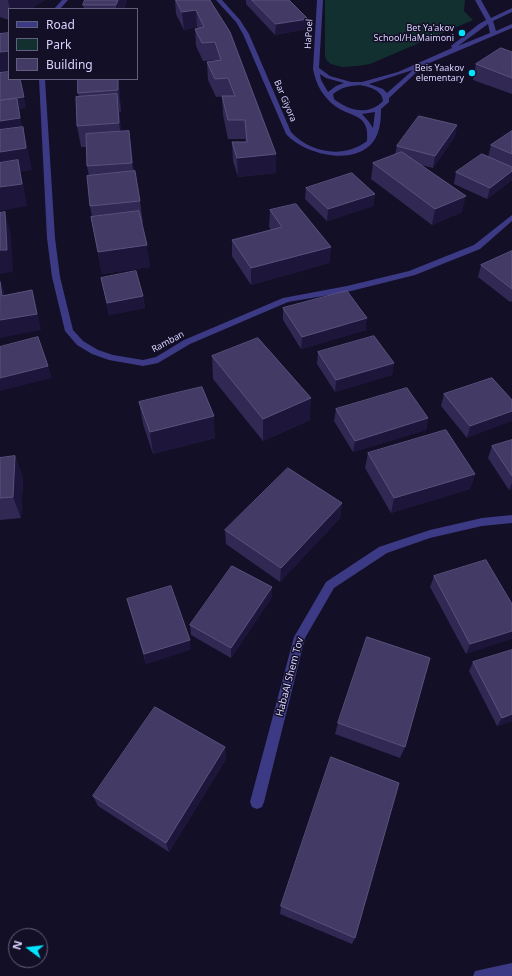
<!DOCTYPE html>
<style>
body{margin:0}
#map{position:relative;width:512px;height:976px;overflow:hidden;background:#130f26;font-family:"Noto Sans",sans-serif}
canvas{display:block}
.legend{position:absolute;left:8px;top:8px;width:130px;height:72px;box-sizing:border-box;background:#130f26;border:1px solid #625e7d;margin:0;padding:5px 7px;list-style:none;font-size:12px;color:#d9d4ff}
.legend li{display:flex;align-items:center;gap:8px;height:20px}
.legend b{width:20px;border:1px solid #625e7d}
.north{position:absolute;left:8px;top:928px;width:40px;height:40px;box-sizing:border-box;background:#130f26;border:1px solid #625e7d;border-radius:50%;rotate:285deg;font-size:11px;font-weight:700;line-height:16px;text-align:center;color:#d9d4ff}
.north::after{content:'';display:block;margin:auto;width:14px;height:18px;background:#00e5ff;clip-path:polygon(50% 0,100% 100%,50% 72%,0 100%)}
</style>
<div id="map">
<canvas width="512" height="976"></canvas>
<ul class="legend">
<li><b style="height:5px;background:#3d3a85"></b>Road</li>
<li><b style="height:11px;background:#12302f"></b>Park</li>
<li><b style="height:11px;background:#433a66"></b>Building</li>
</ul>
<div class="north">N</div>
</div>
<script>
const context = document.querySelector('canvas').getContext('2d');
context.lineJoin = 'round';
function fillPath(path, color) {
  context.fillStyle = color;
  context.fill(path, 'evenodd');
}
function stroke(path, color, width, dash) {
  context.strokeStyle = color;
  context.lineWidth = width;
  context.lineCap = dash ? 'butt' : 'round';
  context.setLineDash(dash || []);
  context.stroke(path);
}
function write(font, color, halo, rows, align = 'center') {
  context.font = font + ' "Noto Sans",sans-serif';
  context.lineWidth = 3;
  context.setLineDash([]);
  context.textBaseline = 'middle';
  context.strokeStyle = halo;
  context.fillStyle = color;
  for (const [text, x, y, turn = 0] of rows) {
    context.save();
    context.translate(x, y);
    context.rotate((+turn || 0) * Math.PI / 180);
    context.textAlign = isNaN(turn) ? turn : align;
    if (halo) context.strokeText(text, 0, 0);
    context.fillText(text, 0, 0);
    context.restore();
  }
}
fillPath(new Path2D(`
 M325,0H465L464,11L473,20L370,64L358,66L342,67L331,64L327,61L325,56Z`), '#12302f');
fillPath(new Path2D(`
 M62,0H68L60,9H54Z
 M216,0H222L240,20L249,34L291,132C310,153 344,159 367,141C370,113 351,118 335,106C322,96 316,84 313,69L317,0H323L319,68L330,76L351,82H362L398,72L452,48L451,46L479,24L486,20L475,0H481L491,18L512,8V12L493,21L496,31L512,24V28L420,67V69L389,98V102L381,109C381,120 380,133 373,142C353,167 304,154 286,134L243,34L236,22ZM488,24L490,33L458,46ZM413,70L387,93L383,89L369,84ZM320,74L326,78L344,83L336,86L328,92L321,80ZM360,85C370,87 382,90 383,101C369,116 349,111 334,99L333,94C342,87 349,86 360,85ZM375,112L373,128L369,122L362,114Z
 M39,79H45L55,238L60,277L73,330L83,341L98,350L113,355L143,360L156,357L184,340L283,298L347,286L409,271L474,245L512,215V221L480,249L415,275L347,292L288,302L190,344L158,363L143,366L109,360L92,354L77,345L65,331L52,277L47,238Z
 M512,515V523L482,526L430,538L387,553L334,588L305,638L264,802L262,807L257,809L252,807L250,802L294,637L326,582L379,547L430,530L482,518Z
 M512,963V976H473L475,971Z`), '#3d3a85');
fillPath(new Path2D(`
 M0,0H45L30,9H9V20L0,17Z
 M127,0L124,9H84L83,5Z
 M175,0H210L276,173L238,177L233,161L232,142H246L245,139H228L223,115L222,96H228L216,97L208,80L207,62L216,61V60L203,61L196,46L195,29L198,28L197,27L184,30L176,14Z
 M246,0H289L308,19L307,29L275,35L246,4Z
 M512,52V94L473,80L476,64Z
 M119,86L121,112H119L121,131H129L134,172L140,201L143,223H142L150,267L102,274L91,217H92L90,206L89,176L87,166V147H81L77,126L79,97L78,93Z
 M457,125L455,136L433,168L421,165L462,212L432,225L371,179L373,163L395,154L397,146Z
 M512,131V180L487,199L454,184L456,172L488,157L491,145Z
 M306,188L375,194L373,206L327,221L305,199Z
 M270,210L331,247L329,263L251,285L232,256V240L271,230L269,227Z
 M512,251V301L510,302L478,277L481,265Z
 M101,278L143,296L145,308L109,315Z
 M283,308L366,330L301,349L283,320Z
 M318,352L394,363L392,375L335,392L317,364Z
 M212,356L310,420L263,441L213,379Z
 M492,378L467,438L441,406L444,394Z
 M139,402L215,438L153,454L143,424Z
 M336,409L428,418L426,430L353,452L334,421Z
 M512,440V489L509,490L488,458L492,446Z
 M368,453L475,474L470,489L391,513L365,468Z
 M15,456L23,478L21,518L0,520V458Z
 M342,503L340,518L280,582L226,544L225,530Z
 M434,576L512,604L466,654L430,587Z
 M272,597L231,658L191,635L190,625Z
 M127,599L191,649L146,664Z
 M473,662L512,721L497,726L469,671Z
 M338,723L405,747L400,758L335,734Z
 M225,747L226,759L169,852L98,806L93,796Z
 M281,906L355,938L352,944L280,914Z`), '#312854');
fillPath(new Path2D(`
 M8,0H45L30,9H10Z
 M118,0H127L124,9H116V5Z
 M196,10L197,27L184,30L182,12Z
 M308,19L307,29L275,35L276,24Z
 M9,51V72L0,74V52Z
 M118,79L119,86L121,112L118,90Z
 M117,94L120,115L122,144L119,123Z
 M24,97L26,108L19,110L25,140L0,144V100Z
 M457,125L455,136L433,168L435,156Z
 M23,127L28,149L32,170L20,172L23,182L27,206L0,211V152Z
 M129,131L132,153L135,185L132,163Z
 M276,154V173L238,177L237,158Z
 M512,171V180L487,199L490,188Z
 M375,194L373,206L327,221L328,209Z
 M466,196L462,212L432,225L435,209Z
 M5,212L11,235L13,272L0,274V250Z
 M147,245L150,267L102,274L98,252Z
 M331,247L329,263L251,285V268Z
 M0,278L4,291L7,312L2,296Z
 M32,290L36,307L41,330L0,338V320Z
 M143,296L145,308L109,315L107,303Z
 M367,318L366,330L301,349L302,337Z
 M394,363L392,375L335,392L336,380Z
 M48,366L52,378L0,391V378Z
 M311,398L310,420L263,441V419Z
 M512,411V421L467,438L470,426Z
 M214,416L215,438L153,454L150,432Z
 M428,418L426,430L353,452L355,441Z
 M15,456L23,478L21,518L13,497Z
 M475,474L470,489L391,513L394,498Z
 M512,483V489L509,490Z
 M342,503L340,518L280,582L281,568Z
 M272,587V597L231,658V648Z
 M512,631V639L466,654L470,644Z
 M190,640L191,649L146,664L144,654Z
 M512,714V721L497,726L502,718Z
 M225,747L226,759L169,852L166,843Z`), '#1d163a');
const building = new Path2D(`
 M85,0H118L116,5H83Z
 M176,0H210L211,2L230,32L276,154L237,158L232,142H247L245,120H228L222,96H235L228,78L215,79L207,62L221,60L215,42L202,43L195,29L204,27L196,10L182,12Z
 M252,0H289L308,19L276,24Z
 M9,33V51L0,52V34Z
 M501,48L512,52V78L476,64Z
 M9,72V79H20L24,97L0,100V73Z
 M78,79H118V90L78,93Z
 M117,94L119,123L77,126L76,97Z
 M17,99L20,118L0,121V101Z
 M419,116L457,125L435,156L397,146Z
 M23,127L26,148L0,152V130Z
 M129,131L132,163L87,166L86,134Z
 M512,131V154L491,145Z
 M402,152L466,196L435,209L373,163Z
 M482,154L512,167V171L490,188L456,172Z
 M18,160L22,184L0,187V163Z
 M135,171L140,201L90,206L87,176Z
 M352,173L375,194L328,209L306,188Z
 M296,204L331,247L251,268L232,240L282,227L270,210Z
 M139,211L147,245L98,252L91,217Z
 M5,212L7,250H0V213Z
 M512,251V289L481,265Z
 M136,271L143,296L107,303L101,278Z
 M0,282L2,296L32,290L37,314L0,320Z
 M347,291L367,318L302,337L283,308Z
 M374,336L394,363L336,380L318,352Z
 M38,337L48,366L0,378V347Z
 M258,338L311,398L263,419L212,356Z
 M492,378L512,400V411L470,426L444,394Z
 M202,387L214,416L150,432L139,402Z
 M407,388L428,418L355,441L336,409Z
 M446,430L475,474L394,498L368,453Z
 M512,440V476L492,446Z
 M15,456L13,497L0,498V458Z
 M288,468L342,503L281,568L225,530Z
 M486,560L512,604V631L470,644L434,576Z
 M232,566L272,587L231,648L190,625Z
 M171,586L190,640L144,654L127,599Z
 M367,637L430,658L405,747L338,723Z
 M512,650V714L502,718L473,662Z
 M155,707L225,747L166,843L93,796Z
 M331,757L399,783L355,938L281,906Z`);
fillPath(building, '#433a66');
stroke(building, '#5a527e', 1);
for (const [x, y, r, color] of [
 [462,33,4,"#00e5ff"],
 [472,73,4,"#00e5ff"]
]) {
  const dot = new Path2D();
  dot.arc(x, y, r, 0, 2 * Math.PI);
  context.fillStyle = color;
  context.fill(dot);
  stroke(dot, '#130f26', 1.5);
}
write('9px', '#d9d4ff', '#130f26', [
 ["Bet Ya'akov",454,28],
 ["School/HaMaimoni",454,38],
 ["Beis Yaakov",464,68],
 ["elementary",464,78]
], 'right');
write('9px', '#d9d4ff', '#130f26', [
 ["HaPoel",309,34,-87],
 ["Bar Giyora",285,101,67],
 ["Ramban",168,342,-28]
]);
write('10px', '#d9d4ff', '#130f26', [
 ["HabaAl Shem Tov",290,677,-75]
]);
</script>
